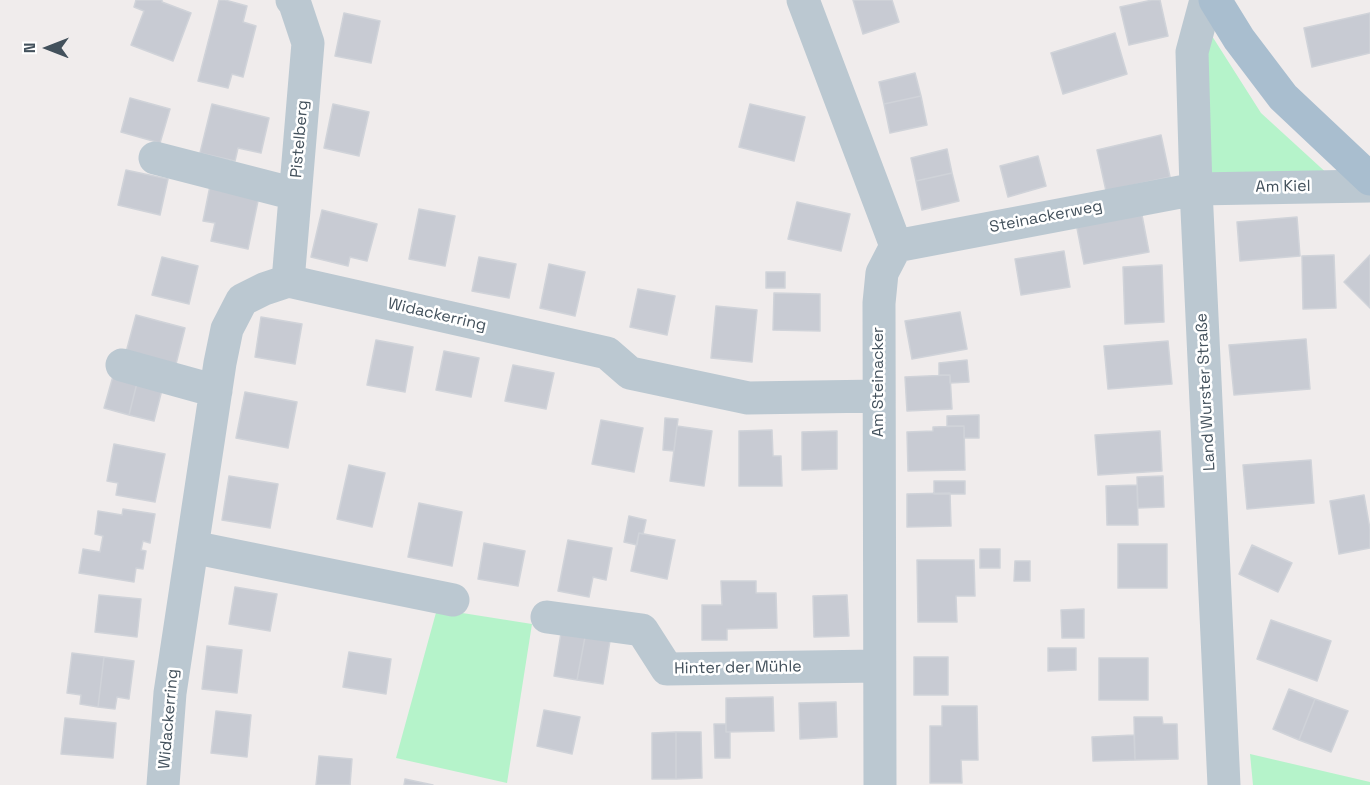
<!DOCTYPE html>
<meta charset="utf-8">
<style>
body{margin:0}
#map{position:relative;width:1370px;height:785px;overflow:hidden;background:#f0ecec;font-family:"Space Grotesk",sans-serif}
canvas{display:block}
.north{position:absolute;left:18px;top:18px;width:60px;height:60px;-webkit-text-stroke:4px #fff;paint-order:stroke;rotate:270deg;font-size:16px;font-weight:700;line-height:24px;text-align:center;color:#43515c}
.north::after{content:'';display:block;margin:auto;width:21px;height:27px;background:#43515c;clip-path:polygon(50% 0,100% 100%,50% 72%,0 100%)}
</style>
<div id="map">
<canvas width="1370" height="785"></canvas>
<div class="north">N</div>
</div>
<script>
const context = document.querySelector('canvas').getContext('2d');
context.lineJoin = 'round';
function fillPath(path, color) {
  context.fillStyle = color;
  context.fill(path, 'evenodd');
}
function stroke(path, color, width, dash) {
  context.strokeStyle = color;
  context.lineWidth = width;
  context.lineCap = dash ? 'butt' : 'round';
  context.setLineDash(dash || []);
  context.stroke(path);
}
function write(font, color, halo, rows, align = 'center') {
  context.font = font + ' "Space Grotesk",sans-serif';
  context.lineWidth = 5;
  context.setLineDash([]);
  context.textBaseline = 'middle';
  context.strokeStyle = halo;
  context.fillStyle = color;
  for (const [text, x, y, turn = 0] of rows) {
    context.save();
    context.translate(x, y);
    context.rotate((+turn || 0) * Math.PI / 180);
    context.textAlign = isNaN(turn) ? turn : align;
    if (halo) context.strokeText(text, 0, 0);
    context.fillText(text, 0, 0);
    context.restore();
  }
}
fillPath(new Path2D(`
 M1212,36L1261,113L1331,177L1206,178L1203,57Z
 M437,609L532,624L507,783L396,758Z
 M1250,754L1370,782V785H1253Z`), '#b5f3ca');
const building = new Path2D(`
 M136,0H162V2L191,13L173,61L131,45L144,11L134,7Z
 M219,0H225L247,6L243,22L256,26L243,77L232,74L228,88L198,81Z
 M853,0H892L899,22L863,34Z
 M1152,0H1160L1168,36L1129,45L1120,7Z
 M344,13L380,21L371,63L335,56Z
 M1370,13V53L1312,67L1304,28Z
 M1115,33L1127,74L1063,94L1051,53Z
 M915,73L921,96L884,104L879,82Z
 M921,96L927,125L890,133L884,104Z
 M130,98L170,109L160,143L121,132Z
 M212,104L269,118L261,153L238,148L235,161L200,153Z
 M333,104L369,112L359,156L324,148Z
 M750,104L805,117L794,161L739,147Z
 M1161,135L1170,177L1106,191L1097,150Z
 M947,149L952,173L916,181L911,158Z
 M1038,156L1046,186L1008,197L1000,166Z
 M126,170L168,179L160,215L118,205Z
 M952,173L959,201L922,210L916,181Z
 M210,186L259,196L248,249L211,241L215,223L203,221Z
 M797,202L850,214L841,251L788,239Z
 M419,209L455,216L445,266L409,259Z
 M322,210L377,224L367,261L350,257L348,266L311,257Z
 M1141,210L1149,252L1084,264L1076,223Z
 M1297,217L1300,256L1240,261L1237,222Z
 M1064,251L1070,287L1021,295L1015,259Z
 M1334,255L1336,308L1303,309L1302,256Z
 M1370,255V308L1344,282Z
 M162,257L198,266L189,304L152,295Z
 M479,257L516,264L509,298L472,291Z
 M549,264L585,272L575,316L540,308Z
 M1162,265L1164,322L1125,324L1123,267Z
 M766,272H785V288H766Z
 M638,289L675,296L667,335L630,327Z
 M774,293L820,294V331L773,330Z
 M716,306L757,310L752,362L711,358Z
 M960,312L967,349L912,359L905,321Z
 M136,315L185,328L175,368L125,356Z
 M261,317L302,324L295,364L255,357Z
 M1306,339L1310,389L1234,395L1229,345Z
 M376,340L413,347L405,392L367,385Z
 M1168,341L1172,384L1108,389L1104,346Z
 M444,351L479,358L471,397L436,390Z
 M967,360L969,382L950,383V375H939V363Z
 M513,365L554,373L546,409L505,401Z
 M115,369L139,375L129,415L104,408Z
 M139,375L164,382L154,421L129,415Z
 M950,375L952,409L907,411L905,377Z
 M245,392L297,402L288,448L236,438Z
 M979,415V438H964V426H947V416Z
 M665,418L678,419L674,451L663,450Z
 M601,420L643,428L634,472L592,464Z
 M677,426L712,431L704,486L670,481Z
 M964,426L965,470L908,471L907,432L933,431V427Z
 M772,430L773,456H781L782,486H739V431Z
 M837,431V469L802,470V432Z
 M1160,431L1162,471L1098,475L1095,435Z
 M114,444L165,454L155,502L116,495L118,483L107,481Z
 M1311,460L1314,503L1247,509L1243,465Z
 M349,465L385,473L372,527L337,519Z
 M229,476L278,484L270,528L222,520Z
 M1163,476L1164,507L1138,508L1137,477Z
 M934,481H965V494H934Z
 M1137,485L1138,525H1107L1106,486Z
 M950,493L951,526L907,527V494Z
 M1364,495L1370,529V548L1339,554L1330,501Z
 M419,503L462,512L452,566L408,557Z
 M123,509L155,514L150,543L143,541L141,550L146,551L143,569L136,568L134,582L79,573L83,549L100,552L103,536L95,534L98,511L122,515Z
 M629,516L646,520L643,534L639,533L637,545L624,542Z
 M639,533L675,540L667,579L631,571Z
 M568,540L612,548L606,580L593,577L589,597L558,591Z
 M484,543L525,551L518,586L478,579Z
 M1118,544H1167V588H1118Z
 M1252,545L1292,563L1278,592L1239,574Z
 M980,549H1000V568H980Z
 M917,560H974L975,596H956L957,622H918Z
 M1015,561H1030V581H1014Z
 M721,581H756V593H776L777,628L727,629V640H702V605H722Z
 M235,587L277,594L270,631L229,624Z
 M99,595L141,599L137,637L95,632Z
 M847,595L849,636L814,637L813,596Z
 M1084,609V638H1062L1061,610Z
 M1271,620L1331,641L1317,681L1257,659Z
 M561,633L585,637L577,680L554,676Z
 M585,637L610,641L603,684L577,680Z
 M207,646L242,650L237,693L202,689Z
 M1048,648H1076V670L1048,671Z
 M349,652L391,659L386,694L343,687Z
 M72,653L104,657L98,707L80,704L81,695L67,693Z
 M104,657L134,661L129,699L117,697L115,709L98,707Z
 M914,657H948V695H914Z
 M1099,658H1148V700H1099Z
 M1289,689L1315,699L1299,740L1273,729Z
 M773,697L774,731L726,732V698Z
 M1315,699L1348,711L1331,752L1299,740Z
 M836,702L837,737L800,739L799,703Z
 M942,706H977L978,760H961L962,783H930V726H942Z
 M544,710L580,717L572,754L537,746Z
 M216,711L251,715L247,757L211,753Z
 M1134,717H1162L1163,724H1177L1178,759L1135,760Z
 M65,718L116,723L113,758L61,754Z
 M714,724H726V732H730V758H715Z
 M676,732H701L702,778L676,779Z
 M676,732V779H652V733Z
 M1134,735L1135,760L1093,761L1092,737Z
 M319,756L352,759L350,785H316Z
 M405,779L433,785H404Z`);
fillPath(building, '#c8cbd3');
stroke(building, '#d0d3d9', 1.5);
stroke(new Path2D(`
 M803,0L896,246L882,273L879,303L880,785
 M1206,0L1192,52L1196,189L1224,785
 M155,158L295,194
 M896,246L1196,189L1370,186
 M288,281L308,43L294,1L292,0
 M122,365L216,391
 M192,547L453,600
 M547,617L642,630L667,669L879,666
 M163,785L170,693L220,363L227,329L242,300L264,289L288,281L607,353L630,373L748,398L879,396`), '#bbc8d1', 33);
stroke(new Path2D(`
 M1215,0L1239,39L1283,97L1370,179`), '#a9becf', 33);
write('16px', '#43515c', '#fff', [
 ["Pistelberg",300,139,-85],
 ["Am Kiel",1283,187,-1],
 ["Steinackerweg",1046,217,-11],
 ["Widackerring",437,315,13],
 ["Am Steinacker",879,382,-90],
 ["Land Wurster Straße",1206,392,-93],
 ["Hinter der Mühle",738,668,-1],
 ["Widackerring",169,719,-85]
]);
</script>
